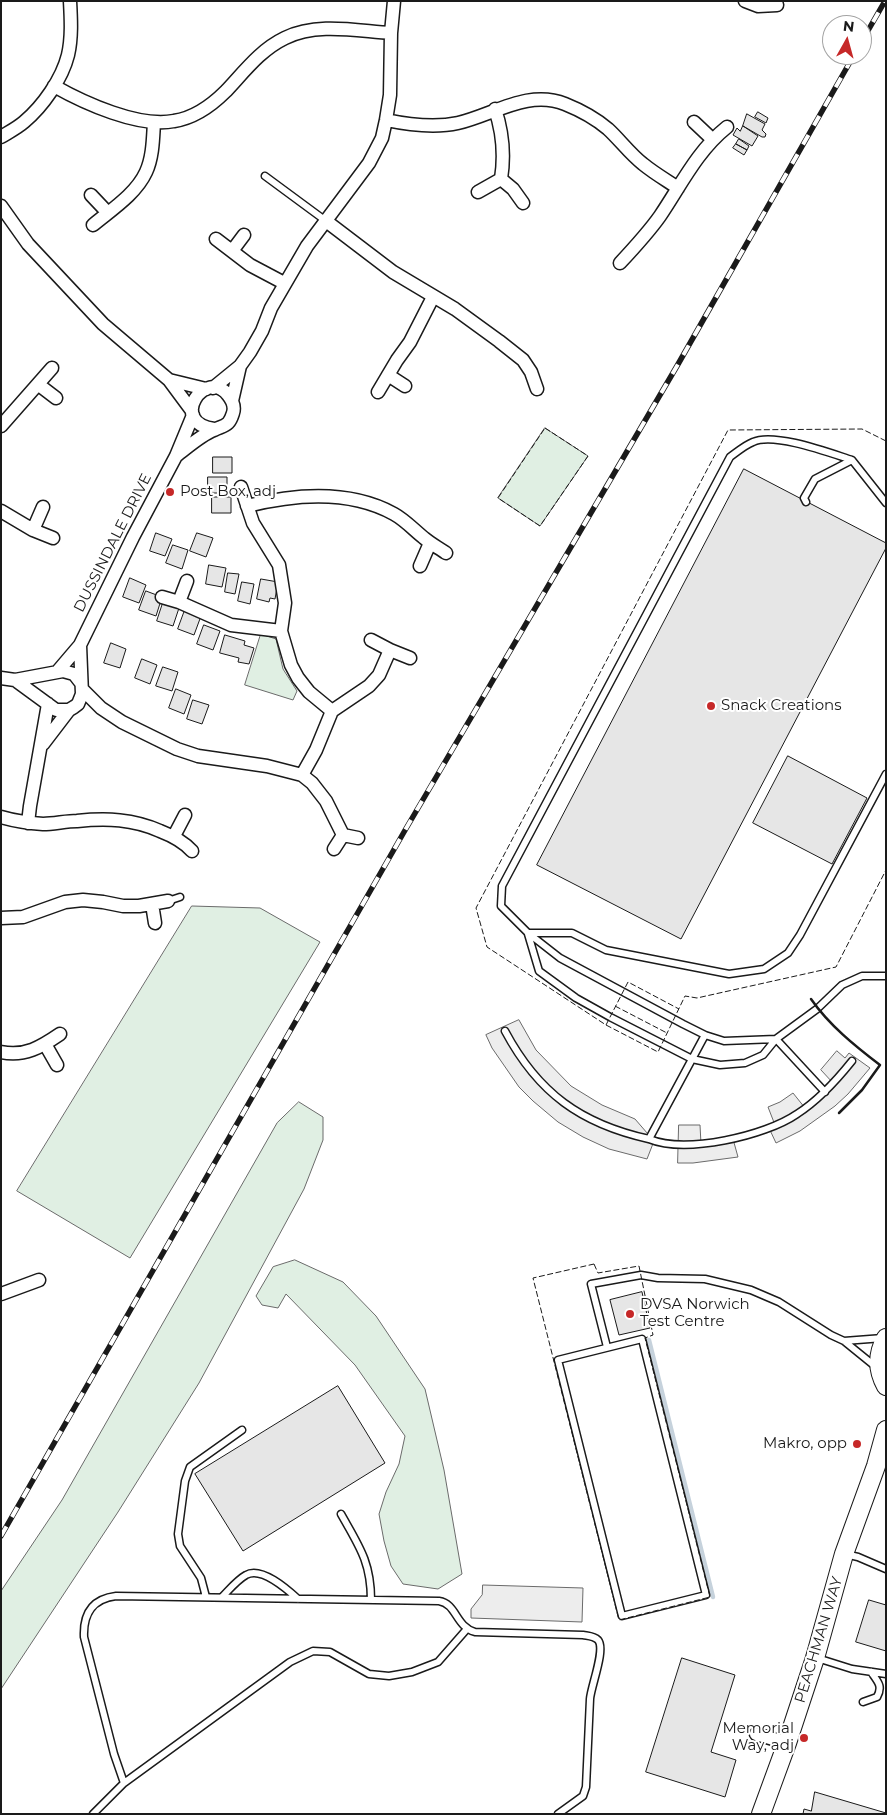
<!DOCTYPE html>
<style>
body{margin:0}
#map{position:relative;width:887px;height:1815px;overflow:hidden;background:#fff;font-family:Montserrat,sans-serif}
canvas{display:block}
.frame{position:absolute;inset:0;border:2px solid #1a1a1a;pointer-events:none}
.north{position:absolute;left:822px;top:15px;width:50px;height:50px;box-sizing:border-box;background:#fff;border:1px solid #a3a3a3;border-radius:50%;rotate:7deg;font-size:14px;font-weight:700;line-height:20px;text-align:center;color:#1a1a1a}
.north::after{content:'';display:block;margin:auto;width:18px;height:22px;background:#c62828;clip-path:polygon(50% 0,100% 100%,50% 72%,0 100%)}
</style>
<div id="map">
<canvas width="887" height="1815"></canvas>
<div class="frame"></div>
<div class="north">N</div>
</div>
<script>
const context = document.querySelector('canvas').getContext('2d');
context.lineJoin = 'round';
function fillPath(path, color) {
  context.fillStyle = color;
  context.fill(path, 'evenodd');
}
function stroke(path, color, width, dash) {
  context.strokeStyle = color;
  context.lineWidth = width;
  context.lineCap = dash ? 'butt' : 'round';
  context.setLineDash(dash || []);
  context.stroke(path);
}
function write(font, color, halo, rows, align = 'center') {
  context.font = font + ' Montserrat,sans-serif';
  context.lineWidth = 4;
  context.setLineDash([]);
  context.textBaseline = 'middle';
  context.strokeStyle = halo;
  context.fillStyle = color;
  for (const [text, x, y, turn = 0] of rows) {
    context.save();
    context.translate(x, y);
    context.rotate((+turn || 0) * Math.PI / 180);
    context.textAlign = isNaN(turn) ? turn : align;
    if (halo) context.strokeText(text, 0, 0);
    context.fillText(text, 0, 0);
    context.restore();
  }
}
const green = new Path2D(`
 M545,428L588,456L540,526L498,498Z
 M261,634L276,639L283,669L297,691L293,700L245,685Z
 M192,906L260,908L320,942L130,1258L17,1191Z
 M299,1102L323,1117V1140L304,1189L199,1383L118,1512L1,1689V1591L62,1500L277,1123Z
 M295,1260L343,1282L376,1316L425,1389L444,1470L462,1574L438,1589L403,1584L391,1566L384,1541L379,1514L386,1492L399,1464L405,1436L355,1365L286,1294L278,1308L262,1305L256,1296L273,1267Z`);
fillPath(green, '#e0efe3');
stroke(green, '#6a6a6a', 1);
const parking = new Path2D(`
 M519,1020L536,1050L571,1086L602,1105L635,1119L654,1141L647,1159L609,1149L583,1137L558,1122L533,1101L519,1087L492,1048L486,1035Z
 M837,1051L845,1058L849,1053L870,1068L848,1094L835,1106L800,1131L776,1143L769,1128L775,1125L768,1107L780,1102L793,1093L805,1108L833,1083L821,1070Z
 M679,1125H700L701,1144L733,1139L738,1157L693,1163H678Z
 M483,1585L583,1588L582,1622L471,1618V1609L482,1595Z`);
fillPath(parking, '#ededed');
stroke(parking, '#6a6a6a', 1);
stroke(new Path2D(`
 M649,1340L713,1597`), '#c6d2dc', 4.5);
const building = new Path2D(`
 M758,112L768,118L766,123L755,117Z
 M747,114L765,124L762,130L766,134L765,137H762L743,126Z
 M743,126L758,136L752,146L733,135L737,128L740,131Z
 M739,139L749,146L747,150L736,144Z
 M736,144L747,150L744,155L733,148Z
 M213,457H232V473H213Z
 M744,469L886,543V548L681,939L537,865Z
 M208,477H227V493H208Z
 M212,497H231V513H212Z
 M156,533L172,539L165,556L150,551Z
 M197,533L213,538L206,557L190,551Z
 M173,545L188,550L182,569L166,563Z
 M209,565L226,568L222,587L206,584Z
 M228,573L239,574L235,594L225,592Z
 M130,578L146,585L139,603L123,597Z
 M261,579L278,582L275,599L270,598L269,602L257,599Z
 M242,582L254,584L250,604L238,601Z
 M146,591L162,597L156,616L139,610Z
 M163,603L179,608L173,626L157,621Z
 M185,610L201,616L194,635L178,629Z
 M204,625L220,631L213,650L197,644Z
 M225,635L245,641L244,645L254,648L249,664L238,662L239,658L220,653Z
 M111,643L126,649L120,668L104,663Z
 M142,659L157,665L150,684L135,678Z
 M163,667L178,672L172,691L156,686Z
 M176,689L191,695L184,714L169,708Z
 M193,700L209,705L202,724L187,719Z
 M788,756L867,798L832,864L753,823Z
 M642,1292L650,1328L619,1335L610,1300Z
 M338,1386L385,1463L243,1551L195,1474Z
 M869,1600L886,1605V1651L856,1642Z
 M682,1658L735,1675L711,1752L736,1760L725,1797L646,1772Z
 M815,1792L886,1813V1814H803L804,1809L811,1811Z`);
fillPath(building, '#e6e6e6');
stroke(building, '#1a1a1a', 1);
const lane = new Path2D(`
 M265,176L326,221
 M806,502L804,498L815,479L852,460L886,503
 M168,901L180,897
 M528,933H572L606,950L729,974L764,969L788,953L800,935L886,774
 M528,934L539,971L576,998L610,1017L692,1059L720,1065L745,1063L763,1055L776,1039L817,1009L842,985L862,976H886
 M505,1031C538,1093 581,1124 649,1139
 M705,1035L649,1139C686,1154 765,1136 797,1114C819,1100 836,1081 852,1061
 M825,1092L776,1039L724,1041L705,1035L683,1024L560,958L528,933L501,906L502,886L730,457C737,452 745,445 753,442C774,432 830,453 852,460
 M642,1339L706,1595L622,1616L558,1360Z
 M844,1341L883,1338
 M607,1347L591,1284L641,1275L658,1278L705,1279L751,1290L779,1302L831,1335L844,1341L876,1367
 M341,1514C359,1546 371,1562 371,1600
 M845,1554L858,1557L886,1569
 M206,1597L201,1578L180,1546L178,1534L185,1481L190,1467L242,1430
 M222,1597C229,1590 237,1580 246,1575C261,1566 287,1589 298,1599
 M817,1658L852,1669L886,1674
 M863,1702L877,1697C883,1686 878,1682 871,1672
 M124,1783L114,1754L84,1637C83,1614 92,1599 116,1596L439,1601C457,1604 455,1626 475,1632L583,1635C588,1636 594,1636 598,1640C606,1649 591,1686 590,1699L586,1787L583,1796L558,1814
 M93,1814L124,1783L290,1662L313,1651L330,1652L369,1674L389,1676L412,1672L438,1662L466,1630`);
const street = new Path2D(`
 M745,1L758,6L777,5
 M54,86C84,103 139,128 174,121C194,118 212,105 226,91C244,72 260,50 285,38C317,22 357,31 391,33
 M386,120C410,125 435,128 458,123C493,115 528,89 565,104C580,110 595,118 608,129C620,140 630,154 643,164C654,173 666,180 678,188
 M694,122L712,139
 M1,137C9,132 17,128 24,122C43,106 62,79 68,55C72,38 71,19 70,1
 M501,179L513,189L523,203
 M478,192L501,179C505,154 503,133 495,109
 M91,195L108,213
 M1,206L28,244L103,324L169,380L192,411
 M326,221L393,272L455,309L499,341L523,360L531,372L537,389
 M93,225C111,210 136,194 146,172C153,157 153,138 154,122
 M216,239L250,265L284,283
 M232,251L244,235
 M620,263C634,248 648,233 660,216C681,185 697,151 727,127
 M388,375L405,386
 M169,380L206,389
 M39,385L56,398
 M213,388L240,366L250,352L262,331L271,308L307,246L369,163L382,138L386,120L390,95L391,33L394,1
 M378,392L397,360L410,342L433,297
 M232,401L240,366
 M1,426L52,368
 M176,456C188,447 201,435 214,430C219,427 224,427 228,423C231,420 232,416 233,413C235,407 232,400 228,395C206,367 167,422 214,429
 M241,487L253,523L279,565L285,603L281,631L291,665L298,678L309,692L332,711
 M247,506C295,494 349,489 394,514C405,520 414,530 424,538C431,544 439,548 446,553
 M1,511L33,530L53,538
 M33,530L43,507
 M420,566L430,543
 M162,597L179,602L231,625L281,631
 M179,602L187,581
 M390,650L410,658
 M57,672L80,645L133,537L176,456L193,415
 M1,678L15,680L63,671L74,674L81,683
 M15,680L56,710H69L74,707L78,704L82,694L80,645
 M82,689L101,708L122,722L177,749L198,756L267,766L302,775L312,783L326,801L343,835L358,838
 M43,744L69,710
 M302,775L316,750L332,711L369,686L379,675L390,650L371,640
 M1,817C15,821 28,823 43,824C54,824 66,821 77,821C107,818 133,819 160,831C173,836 183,841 192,851
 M28,823L30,806L48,704
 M174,836L185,815
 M334,849L343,835
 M152,904L155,923
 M1,918L23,917L65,902L83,900L103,902L123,906H139L168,901
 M45,1044L57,1065
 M1,1052C25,1057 41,1047 60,1034
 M1,1294L39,1280
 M756,1734L787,1743`);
const secondary = new Path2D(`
 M886,1338C877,1354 877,1370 886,1386
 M761,1814L787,1743L815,1658L844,1554L876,1466L886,1430`);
stroke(lane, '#1a1a1a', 9);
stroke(street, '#1a1a1a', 15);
stroke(secondary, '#1a1a1a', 20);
stroke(lane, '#fff', 6);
stroke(street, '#fff', 12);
stroke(secondary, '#fff', 18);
const rail = new Path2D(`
 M862,41L885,1
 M1,1536L404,832L677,366L854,55`);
stroke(rail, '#1a1a1a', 5.5);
stroke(rail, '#fff', 4, [11]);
stroke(new Path2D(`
 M545,428L588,456L540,526L498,498Z
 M886,441L862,429L728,430L476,908L487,947L606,1025L658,1052L685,996L697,998L836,967L886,870
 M615,1006L667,1033
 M606,1025L628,982L679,1009
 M594,1264L598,1273L639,1266L653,1335L645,1338L710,1597L619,1620L533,1278Z`), '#1a1a1a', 1, [6, 2.5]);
stroke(new Path2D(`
 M811,999C829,1025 855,1046 880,1065L862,1090L839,1113`), '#1a1a1a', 2.5);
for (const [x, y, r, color] of [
 [170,492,5,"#c62828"],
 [711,706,5,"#c62828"],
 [630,1314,5,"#c62828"],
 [857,1444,5,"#c62828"],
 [804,1738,5,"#c62828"]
]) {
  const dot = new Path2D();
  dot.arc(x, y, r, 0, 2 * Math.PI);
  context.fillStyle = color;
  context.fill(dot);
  stroke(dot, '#fff', 2);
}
write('15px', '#1a1a1a', '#fff', [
 ["Post Box, adj",180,492],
 ["Snack Creations",721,706],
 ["DVSA Norwich",640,1305],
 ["Test Centre",640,1322],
 ["Makro, opp",847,1444,"right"],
 ["Memorial",794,1729,"right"],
 ["Way, adj",794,1746,"right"]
], 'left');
write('15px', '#1a1a1a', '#fff', [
 ["DUSSINDALE DRIVE",113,543,-63],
 ["PEACHMAN WAY",819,1640,-73]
]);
</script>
